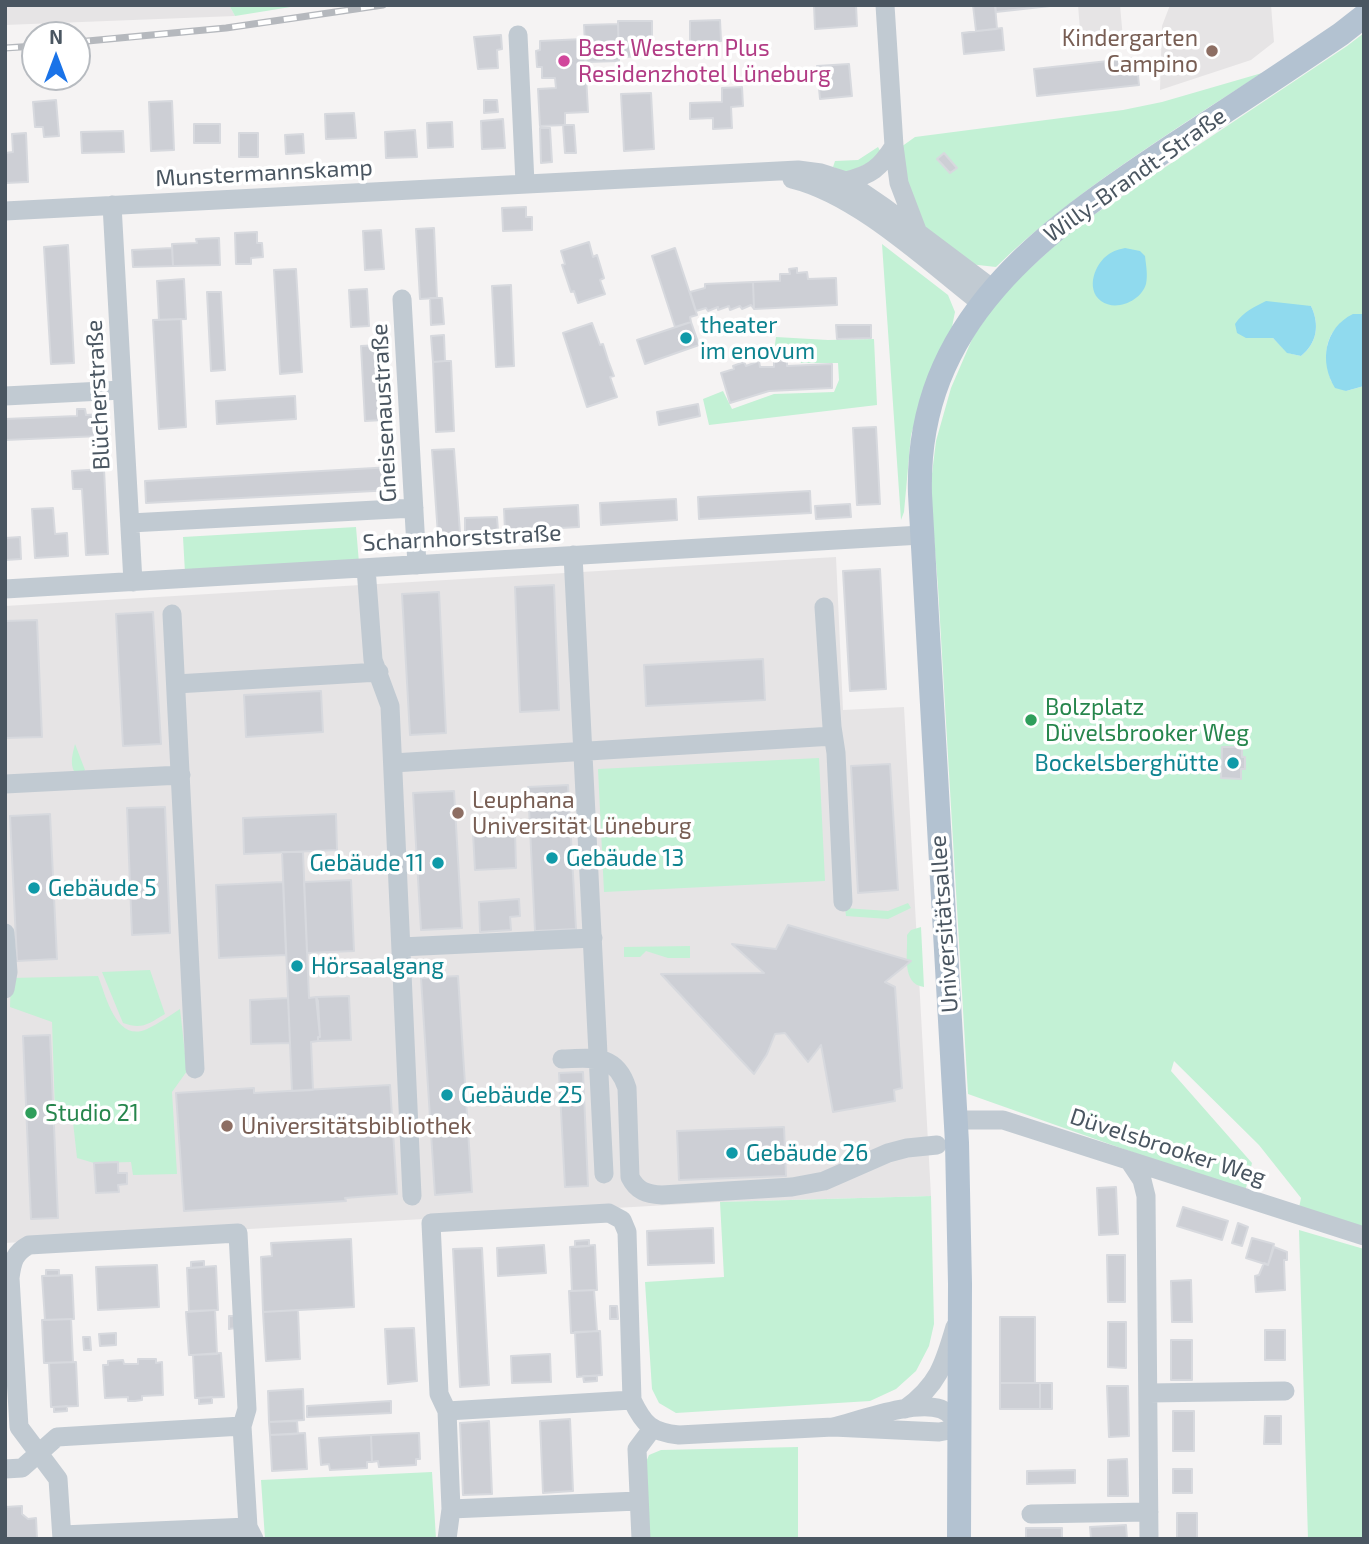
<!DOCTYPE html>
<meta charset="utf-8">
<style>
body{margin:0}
#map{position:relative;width:1369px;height:1544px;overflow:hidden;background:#f5f3f3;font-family:"Exo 2",sans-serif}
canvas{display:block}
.frame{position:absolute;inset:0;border:7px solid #4a5661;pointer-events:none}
.north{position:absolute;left:21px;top:21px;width:70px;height:70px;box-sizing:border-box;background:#fff;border:2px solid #b7bbc0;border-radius:50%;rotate:0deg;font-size:19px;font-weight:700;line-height:28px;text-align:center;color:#4a5661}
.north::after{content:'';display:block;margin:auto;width:24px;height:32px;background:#1a73e8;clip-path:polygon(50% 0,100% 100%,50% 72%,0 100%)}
</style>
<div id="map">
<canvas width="1369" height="1544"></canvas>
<div class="frame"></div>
<div class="north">N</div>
</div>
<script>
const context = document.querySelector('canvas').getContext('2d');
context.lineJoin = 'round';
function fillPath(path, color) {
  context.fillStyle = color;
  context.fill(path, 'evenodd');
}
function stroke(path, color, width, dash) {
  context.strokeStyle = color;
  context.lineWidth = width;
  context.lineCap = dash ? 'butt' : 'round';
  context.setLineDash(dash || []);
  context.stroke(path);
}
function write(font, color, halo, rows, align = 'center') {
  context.font = font + ' "Exo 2",sans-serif';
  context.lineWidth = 7;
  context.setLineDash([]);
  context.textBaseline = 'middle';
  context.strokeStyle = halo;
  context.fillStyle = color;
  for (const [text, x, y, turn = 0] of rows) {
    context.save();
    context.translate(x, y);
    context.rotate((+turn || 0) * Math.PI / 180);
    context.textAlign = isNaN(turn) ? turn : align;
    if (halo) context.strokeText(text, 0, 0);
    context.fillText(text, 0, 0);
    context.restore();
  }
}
fillPath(new Path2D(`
 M5,5H229L235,16L5,25Z
 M1078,5H1120L1123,39L1081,43Z
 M1170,5H1271L1274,42L1251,60L1160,90L1162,26Z
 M836,557L843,710L904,707L931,1196L720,1202L5,1243V606Z`), '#e6e4e5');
fillPath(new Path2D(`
 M229,5H303L235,16Z
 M1364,33V314C1354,314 1351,315 1344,321C1322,337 1325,357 1331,381L1346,391L1364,386V1230L1299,1208L1301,1198L1259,1145L1174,1061L1171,1071L1252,1163L1245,1192L968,1094L938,587L930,490L936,441L951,388L973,337L1003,293L1074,228L1347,46ZM1311,306C1320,325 1317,343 1301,356L1288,353L1273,338Z
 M1262,73C1170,133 1075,190 996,267L969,264L919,225L906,182L901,147L915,137L1123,110L1162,102Z
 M878,147L883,156L847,173L833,167L835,161L858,160Z
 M882,244L948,295L955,312L952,327L927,382L911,435L904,512L901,520Z
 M776,337L828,340L874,339L877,405L709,425L703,399L723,391L732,409L774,394L834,392L839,380L838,363H801L800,360L773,358Z
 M356,527L359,563L185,573L183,537Z
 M75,744L85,770L77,776C69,766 72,756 75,744Z
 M819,758L825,881L604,892L598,769Z
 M908,903L911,908L888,919L846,916L845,908L888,911Z
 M921,927L924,987C901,984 908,953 907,935L911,930Z
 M690,946V958H668L646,951L640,957H624V947Z
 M150,970L165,1014C148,1024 142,1030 123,1023L102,972Z
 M98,976C106,996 116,1043 147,1029C158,1024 169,1016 180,1009L187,1071L172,1092L177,1174L133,1175L131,1162L94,1163L77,1158L72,1113L55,1112L52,1022L10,1007L11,978Z
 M931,1196L934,1324L929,1346L916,1371L896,1389L870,1401L676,1413L659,1403L652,1389L645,1282L724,1277L720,1202Z
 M1299,1230L1364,1249V1539H1308Z
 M798,1447V1539H647L644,1467L649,1455L661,1450Z
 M432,1472L436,1539H265L261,1480Z`), '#c3f1d5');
fillPath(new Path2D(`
 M1125,248L1140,251L1145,256C1146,265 1148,275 1146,284C1141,301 1116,312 1101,301C1085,289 1095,263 1109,254C1113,251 1120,249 1125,248Z
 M1266,301L1311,306C1320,325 1317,343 1301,356L1287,353L1273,338H1246L1237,333L1235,324C1243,312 1254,307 1266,301Z
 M1353,314H1364V386L1346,391L1335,388C1319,362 1324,328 1353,314Z`), '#90daee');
const building = new Path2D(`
 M814,5H856L857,26L815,29Z
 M973,5H995L997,29L976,31Z
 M995,5H1059L996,12Z
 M720,20L721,41L690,42V21Z
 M618,21H652V56L619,57Z
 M618,24L619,61L586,62L584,25Z
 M1002,28L1004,50L964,54L962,33Z
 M501,35L502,49L497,50L498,68L478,69L474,37Z
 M584,39L588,112L565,113V125L540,126L538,89L556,88L555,78H542V67H537L536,51L540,50V41Z
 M1136,58L1139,85L1037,96L1034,69Z
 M849,64L852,96L820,99L817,66Z
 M742,87L743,106L731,107L732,128L713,129V118L690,119V103L722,102V88Z
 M651,93L654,149L624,151L621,94Z
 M56,100L59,136L44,137L43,127H35L33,102Z
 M484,100H497L498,112L484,113Z
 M172,101L174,150L151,151L149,102Z
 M354,113L356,138L326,139L325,114Z
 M503,119L505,148L482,149L481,121Z
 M452,122L453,147L428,148L427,123Z
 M194,124H220V143H194Z
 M563,125H574L576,153H565Z
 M540,128H550L552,162L541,163Z
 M415,130L417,157L386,158L385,132Z
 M123,131L124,152L82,153L81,132Z
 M26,133L28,182L5,183V153L13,152L12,134Z
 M239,133H258V157H239Z
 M303,134L304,153L286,154L285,135Z
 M944,153L957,168L950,173L937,159Z
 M526,207V217H532V230L503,231L502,208Z
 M434,228L437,298L420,299L416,229Z
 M381,230L384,269L365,270L363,231Z
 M257,232V243H262L263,257L251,258V264H236L235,233Z
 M219,238L220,265L173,266L172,244L197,243L196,239Z
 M589,242L593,257L597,255L604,278L600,280L605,294L578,303L574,291L571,292L562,265L565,264L561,251Z
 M68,245L74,363L51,364L44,247Z
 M172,248L173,266L133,267L132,250Z
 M675,248L697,315L690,317L691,322L675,327L652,256Z
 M797,268V273L807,272L808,279L836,278L837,305L754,309L753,282L780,281V274H790L789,269Z
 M296,269L302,372L280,374L274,270Z
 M184,279L186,319L159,320L157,281Z
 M753,282L754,309L751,305L742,309L740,306L730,310L729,306L718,310V307L708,311L706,308L696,311L690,292L705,288V284Z
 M511,285L514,366L496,367L492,286Z
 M367,289L369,326L351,327L349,290Z
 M207,292H221L225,370L211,371Z
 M430,298H442L444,324L431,325Z
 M181,319L186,427L159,429L153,320Z
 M691,322L699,345L645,364L637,340Z
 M592,323L600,345L603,344L608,360L614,376L610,377L617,397L587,407L563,333Z
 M836,325H871V338L837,339Z
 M444,335L445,361L433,362L431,336Z
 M380,345L384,420L365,421L361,346Z
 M445,361H451L454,431L436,432L433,362Z
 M759,361L760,367H774V361H787V366L832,364V388L769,391L730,403L721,373L734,369L733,366L744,362L746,366Z
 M295,396L296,419L217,424L216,401Z
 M698,404L700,416L659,425L657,412Z
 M77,409H85L86,415L100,414L101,436L5,440V419L77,416Z
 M876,427L880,504L857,505L853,428Z
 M454,449L460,533L438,535L432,450Z
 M392,467L393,490L146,503L145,481Z
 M104,469L108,554L86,555L82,489H73L72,471Z
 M810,491L811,513L699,519L698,497Z
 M676,499L677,520L601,525L600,503Z
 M850,504L851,517L816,519L815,506Z
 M578,505L579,527L505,531L504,509Z
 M53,508L55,534L67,533L68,556L35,558L32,509Z
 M497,517L498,531L465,532V518Z
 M20,537L21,559L5,560V538Z
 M880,569L886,689L850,691L843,571Z
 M554,585L559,710L520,712L515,587Z
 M439,592L446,733L410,735L402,594Z
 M153,612L161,744L123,746L116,614Z
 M37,620L42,737L5,738V621Z
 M763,659L765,700L646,706L644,665Z
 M321,691L323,732L246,737L244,695Z
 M1222,747H1242V757H1245V769H1241V779L1221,778Z
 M890,764L898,890L858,893L851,766Z
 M568,785L576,929L535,931L528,787Z
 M454,791L462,928L421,930L413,793Z
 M165,807L170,933L132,935L127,808Z
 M50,814L57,959L17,961L10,816Z
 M336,814L337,850L244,854L243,818Z
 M515,831L516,868L475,870L473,833Z
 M282,852H303L309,998L316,997L318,1001L320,1037H318V1041L311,1042L313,1090L292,1091Z
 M351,880L354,951L307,953L304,882Z
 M283,882L286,955L219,958L216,885Z
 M519,899L520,916L510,917L511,930L480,932L479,902Z
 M788,925L911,961L885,982L895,987L902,1088L894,1090L895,1101L833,1112L821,1045L808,1062L785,1033L775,1034L767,1054L754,1074L661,974L764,973L732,944L776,949Z
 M458,976L472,1192L435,1195L421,978Z
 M349,996L351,1040L318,1041V1037H320L316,997Z
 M288,998L290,1043L251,1044L250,1000Z
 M50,1035L58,1218L31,1219L23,1036Z
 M583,1072L588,1186L565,1187L559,1073Z
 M390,1085L397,1194L345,1198L346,1201L184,1211L176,1093L254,1088V1093Z
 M784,1127L786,1176L679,1180L677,1131Z
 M118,1162V1173H127V1184L118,1185L119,1192L96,1193L94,1163Z
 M1116,1187L1118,1234L1099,1235L1097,1188Z
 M1183,1207L1228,1221L1222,1240L1177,1226Z
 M1238,1223L1248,1227L1242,1246L1232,1243Z
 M713,1228L714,1263L648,1265L647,1231Z
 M1252,1238L1274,1244L1268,1265L1246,1258Z
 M351,1239L354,1307L263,1312L261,1257L272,1256L271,1243Z
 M589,1240V1246L575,1247V1241Z
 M544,1245L546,1273L498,1276L497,1248Z
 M595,1245L597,1290L572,1291L570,1247Z
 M1274,1247L1287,1252V1260H1284L1285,1290L1256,1292L1255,1276L1259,1275L1264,1263L1268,1265Z
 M482,1248L489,1385L460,1387L453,1249Z
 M1107,1255H1125V1302H1108Z
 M204,1261V1267L191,1268V1262Z
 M157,1265L159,1307L98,1310L96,1267Z
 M216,1266L218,1310L189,1311L187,1268Z
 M46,1270H59V1276H46Z
 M72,1275L74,1319L45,1320L42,1276Z
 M1191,1280L1192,1322H1172L1171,1281Z
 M594,1290L597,1331L571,1333L569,1291Z
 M610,1306H617L618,1319H610Z
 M215,1310L217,1354L189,1355L186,1312Z
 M298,1310L300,1359L266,1361L263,1312Z
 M229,1316H235L236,1328L229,1329Z
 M1000,1317H1035V1383H1000Z
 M71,1319L73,1362L44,1363L42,1320Z
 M1108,1322H1126V1368L1108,1367Z
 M414,1328L417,1381L388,1384L385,1329Z
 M1265,1330H1285V1360H1265Z
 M600,1331L602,1375L577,1377L575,1332Z
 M116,1333V1345L100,1346L99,1334Z
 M83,1337H90L91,1350H84Z
 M1171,1340H1192V1380H1171Z
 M221,1353L224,1397L195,1398L193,1355Z
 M550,1354L551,1382L512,1383L511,1356Z
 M138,1359H156V1363L162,1362L163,1395L142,1396V1400L135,1401H128V1397L105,1398L103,1365H108V1361L123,1360L124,1364H138Z
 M76,1362L78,1406L51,1407L49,1363Z
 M583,1376H597V1381L584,1382Z
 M1000,1383H1040V1409H1000Z
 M1040,1383H1052V1409H1040Z
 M1107,1386H1128L1129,1436L1109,1437Z
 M303,1389L304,1420L269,1422L268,1391Z
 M212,1397V1403L199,1404V1398Z
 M391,1401V1413L307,1417V1406Z
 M67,1406V1411L54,1412V1407Z
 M1173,1411H1194V1451H1173Z
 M1265,1416H1281V1444H1264Z
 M570,1419L573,1491L543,1493L540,1421Z
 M297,1421L298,1434L270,1435L269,1422Z
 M489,1421L492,1494L463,1495L460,1423Z
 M305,1433L307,1469L272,1471L270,1435Z
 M419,1433L420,1459H416V1465L379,1467L378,1461L372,1462L371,1435Z
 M371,1435L372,1462H367V1468L330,1470L329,1464L321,1465L319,1438Z
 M1127,1459L1128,1496H1108V1460Z
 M1173,1469H1192V1493H1173Z
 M1075,1470V1483L1027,1484V1471Z
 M22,1506V1514L28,1519L36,1518L37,1539H7L5,1537V1507Z
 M1177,1513H1197V1539H1177Z
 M1126,1525L1127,1539H1091L1090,1527Z
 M1026,1528H1062V1539H1026Z`);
fillPath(building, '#cdcfd5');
stroke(building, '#d7d9de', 2);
stroke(new Path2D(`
 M885,5L894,146L899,183L918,233
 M518,35L525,183
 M792,179C858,195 928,262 981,303
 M846,181C871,175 880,168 894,146
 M112,205L133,582
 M5,211L798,170L821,173L846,181L884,207L993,289
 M402,299L417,565
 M5,396L122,390
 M130,523L414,508
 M573,555L604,1174
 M366,568L373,660L390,706L412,1196
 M5,589L921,535
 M824,607L832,727L836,753L843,902
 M172,614L195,1069
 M176,684L379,672
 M393,763L833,736
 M5,784L181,775
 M5,933L8,972L5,989
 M401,947L593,938
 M562,1059C593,1058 616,1053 627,1088L630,1177C637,1191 646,1194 662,1195L792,1187L824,1181L888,1153L907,1148L937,1145
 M956,1120H1003L1364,1236
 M1130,1162L1142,1180L1146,1196L1149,1539
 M1149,1393L1285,1391
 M905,1409C938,1385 944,1365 955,1327
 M447,1411L632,1400
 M5,1469L22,1468L57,1437L242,1426
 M451,1509L638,1501
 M1031,1514L1149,1512
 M62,1535L248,1527
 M62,1539L58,1479L19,1427L10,1278C12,1262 14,1253 29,1245L238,1233L247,1409L242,1426L248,1527L254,1539
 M447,1539L451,1509L447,1411L439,1394L431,1223L609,1213L622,1220L627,1232L632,1400C644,1425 651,1432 679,1435L833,1427L939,1432L960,1428C955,1420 951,1413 941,1409C914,1400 861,1420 833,1427
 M641,1539L637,1449L652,1429`), '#c1cad2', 19);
stroke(new Path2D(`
 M959,1539L960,1284L957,1143L920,494C915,321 1043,232 1172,146C1229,109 1285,72 1341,34L1364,16`), '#b3c2d1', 24);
const rail = new Path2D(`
 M77,42L226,28L383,5
 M5,48L35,46`);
stroke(rail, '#b5b8bd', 7);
stroke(rail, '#fff', 4.5, [13]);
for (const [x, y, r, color] of [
 [1212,51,7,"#8d6e63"],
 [564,61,7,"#d1479c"],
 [686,338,7,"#0f9aa8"],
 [1031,720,7,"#2e9e5b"],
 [1233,763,7,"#0f9aa8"],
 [458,813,7,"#8d6e63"],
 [552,858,7,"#0f9aa8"],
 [438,863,7,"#0f9aa8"],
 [34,888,7,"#0f9aa8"],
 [297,966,7,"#0f9aa8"],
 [447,1095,7,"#0f9aa8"],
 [31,1113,7,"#2e9e5b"],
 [227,1126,7,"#8d6e63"],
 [732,1153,7,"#0f9aa8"]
]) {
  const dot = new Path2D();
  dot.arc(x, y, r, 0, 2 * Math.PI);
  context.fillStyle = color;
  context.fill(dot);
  stroke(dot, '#fff', 2.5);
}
write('23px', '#785e54', '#fff', [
 ["Kindergarten",1198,38,"right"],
 ["Campino",1198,64,"right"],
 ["Leuphana",472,800],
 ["Universität Lüneburg",472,826],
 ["Universitätsbibliothek",241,1126]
], 'left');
write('23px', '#b23c85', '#fff', [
 ["Best Western Plus",578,48],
 ["Residenzhotel Lüneburg",578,74]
], 'left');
write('23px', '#4a5661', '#fff', [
 ["Munstermannskamp",264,173,-3],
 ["Willy-Brandt-Straße",1135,175,-35],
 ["Blücherstraße",98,395,-93],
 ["Gneisenaustraße",384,413,-93],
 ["Scharnhorststraße",462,538,-3],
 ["Universitätsallee",944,924,-94],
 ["Düvelsbrooker Weg",1168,1147,18]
]);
write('23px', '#0d838f', '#fff', [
 ["theater",700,325],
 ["im enovum",700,351],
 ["Bockelsberghütte",1219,763,"right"],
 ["Gebäude 13",566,858],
 ["Gebäude 11",424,863,"right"],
 ["Gebäude 5",48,888],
 ["Hörsaalgang",311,966],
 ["Gebäude 25",461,1095],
 ["Gebäude 26",746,1153]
], 'left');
write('23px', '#27864d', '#fff', [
 ["Bolzplatz",1045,707],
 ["Düvelsbrooker Weg",1045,733],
 ["Studio 21",45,1113]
], 'left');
</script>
